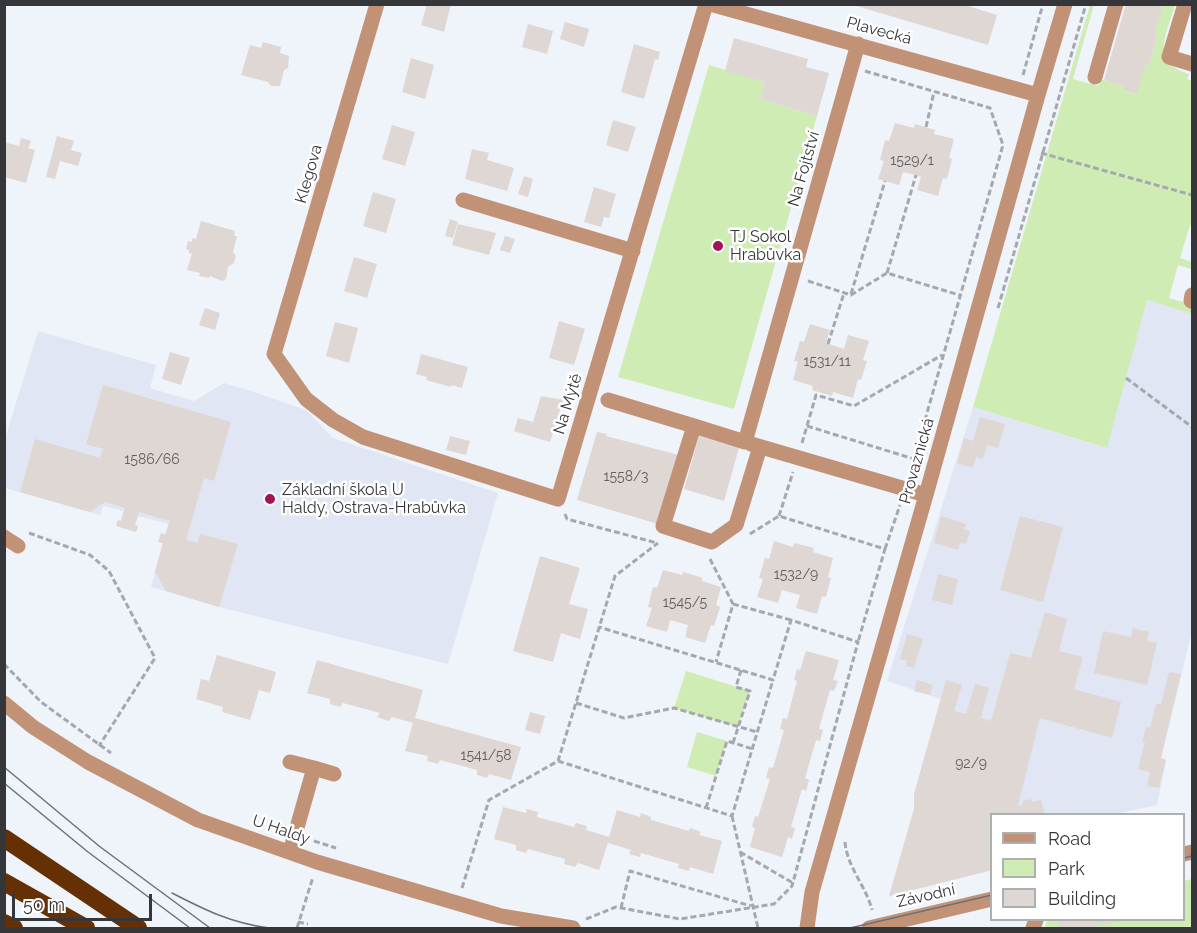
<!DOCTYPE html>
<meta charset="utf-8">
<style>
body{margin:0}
#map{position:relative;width:1197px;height:933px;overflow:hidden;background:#eff3fa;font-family:Raleway,sans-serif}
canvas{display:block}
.frame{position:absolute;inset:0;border:6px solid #353639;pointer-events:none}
.legend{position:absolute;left:990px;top:813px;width:195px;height:108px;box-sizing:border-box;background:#fff;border:2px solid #aeafb0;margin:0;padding:8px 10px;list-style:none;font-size:18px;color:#353639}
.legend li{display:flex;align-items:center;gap:12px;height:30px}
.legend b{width:30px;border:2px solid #aeafb0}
.scale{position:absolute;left:12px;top:894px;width:140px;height:27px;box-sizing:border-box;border:3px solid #353639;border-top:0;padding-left:8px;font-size:18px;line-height:21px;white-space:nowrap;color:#353639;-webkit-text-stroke:4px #fff;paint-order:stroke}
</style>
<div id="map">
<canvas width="1197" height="933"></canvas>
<div class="frame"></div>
<ul class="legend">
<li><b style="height:8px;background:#c19276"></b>Road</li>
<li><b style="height:16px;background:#cfecb4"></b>Park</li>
<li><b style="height:16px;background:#dfd7d3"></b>Building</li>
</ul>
<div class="scale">50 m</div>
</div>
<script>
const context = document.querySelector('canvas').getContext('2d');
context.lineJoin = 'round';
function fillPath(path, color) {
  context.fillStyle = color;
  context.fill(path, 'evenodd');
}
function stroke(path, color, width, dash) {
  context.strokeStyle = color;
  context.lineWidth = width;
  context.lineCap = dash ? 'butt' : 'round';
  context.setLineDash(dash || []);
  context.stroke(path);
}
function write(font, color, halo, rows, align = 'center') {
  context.font = font + ' Raleway,sans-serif';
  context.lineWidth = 5;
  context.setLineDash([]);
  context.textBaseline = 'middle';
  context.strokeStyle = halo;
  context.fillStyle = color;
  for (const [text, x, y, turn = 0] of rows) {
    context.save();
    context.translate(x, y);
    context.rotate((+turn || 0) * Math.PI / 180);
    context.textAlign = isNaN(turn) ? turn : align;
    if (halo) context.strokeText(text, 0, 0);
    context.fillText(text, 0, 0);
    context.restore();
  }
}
fillPath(new Path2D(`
 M1147,300L1192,314V631L1161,758L1166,760L1157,805L1115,814H992L989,871L889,896L914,809V794L941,699L887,681L973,407L1106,448Z
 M38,331L156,365L150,388L194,401L224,383L248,390L306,410L333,438L498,493L448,664L219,607L151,587L163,543L158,542L161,533L166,534L168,524L138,516L135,525L138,526L136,532L116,526L118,520L121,521L123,511L103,506L100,515L5,488V439Z`), '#e0e6f4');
fillPath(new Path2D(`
 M1090,5H1094L1073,79L1098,86L1101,80H1104L1124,86L1123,90L1136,94L1146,64L1149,65L1157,36L1154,34L1161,5H1175C1167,34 1149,62 1189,74L1187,79L1192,81V226L1190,225L1180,258L1192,262L1191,269L1178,265L1169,298L1192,305V314L1147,300L1107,448L973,407Z
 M709,65L765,82L760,99L817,116L734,409L618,377Z
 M686,671L750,691L738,727L674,708Z
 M697,732L727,741L716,776L687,767Z
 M1192,879V928H1045L1047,920H1184V881Z`), '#cfecb4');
fillPath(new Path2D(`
 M427,4H451L444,32L421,25Z
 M850,4H962L997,15L988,45Z
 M1126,4L1163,5L1154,34L1157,36L1149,65L1146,64L1137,94L1123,90L1124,86L1104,80Z
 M565,22L589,29L584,47L560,39Z
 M528,24L553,31L547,54L522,47Z
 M734,38L808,59L806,67L829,73L817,116L760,99L765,82L725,71Z
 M263,42L281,47L280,53L289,56L288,68L284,70L280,86H271L268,82L241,75L250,45L261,48Z
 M634,44L660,52L658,60L655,59L644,99L621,92Z
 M411,58L434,65L425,99L402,92Z
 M613,120L636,127L628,152L606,145Z
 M895,123L914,128L915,124L935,130L934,134L954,139L949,158L952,159L947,179L943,178L938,196L917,190L921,177L916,175L903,172L899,185L878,179L884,161L880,160L885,140L889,141Z
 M392,125L415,132L405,166L382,159Z
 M57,136L74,141L71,150L82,153L78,166L60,161L55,179L46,177Z
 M21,138L31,141L28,148L35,150L26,183L4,177V142L19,146Z
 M472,149L489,153L487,160L514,168L507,191L465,179Z
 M524,176L533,179L528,197L518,194Z
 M594,187L616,194L609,218L604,217L601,227L584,222Z
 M373,192L396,199L386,233L363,226Z
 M450,219L458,222L453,238L445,236Z
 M201,221L235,231L234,236H237L233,252L236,256L234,263L228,267L226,279L222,281L210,276L209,278L199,276L200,273L187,270L192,254L189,253V250L186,249L188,241L192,242V238L196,239Z
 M458,224L496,233L489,255L452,245Z
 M505,236L515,239L510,253L500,250Z
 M354,257L377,264L367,298L344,291Z
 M205,308L220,313L215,330L199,325Z
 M559,321L585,329L574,365L549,358Z
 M335,322L358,328L349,363L326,356Z
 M810,324L830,330L826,343L844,349L848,335L869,341L863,360L867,361L861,380L858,379L853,398L833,392L832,396L812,390L813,386L793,380L798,362L794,361L800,341L804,342Z
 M170,352L190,358L181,385L162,379Z
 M421,354L468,367L462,388L451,385V387L426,380L427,377L416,374Z
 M103,385L231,422L214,481L204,478L186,540L198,543L200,534L238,544L219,607L166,591L155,571L163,543L158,542L161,533L165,535L170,521L139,512L135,525L138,526L136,532L116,526L118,520L121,521L125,508L105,502L90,512L20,492L35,439L100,458L103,449L86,444Z
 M541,396L563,400L550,442L514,431L518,418L533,422Z
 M980,417L1005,424L998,448L987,445L983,459L976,457L973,468L957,463L964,438L973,441Z
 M597,432L607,434L606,436L679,455L658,524L577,500Z
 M450,436L470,441L466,455L446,450Z
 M699,436L739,448L724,501L684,489Z
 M941,516L966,524L964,529L970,531L966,544L960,543L958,550L934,543Z
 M1020,516L1063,527L1043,602L1000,590Z
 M774,541L793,547L794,543L814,548L813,552L833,558L828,577L831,578L826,597L822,596L817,614L796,608L800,595L782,590L778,603L757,597L763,579L759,578L765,558L769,559Z
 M540,556L580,568L569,604L588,609L580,639L561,633L553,662L513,651Z
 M663,570L682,575L683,572L703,578L702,581L721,587L716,605L720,607L714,626L711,625L705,643L685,637L688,625L670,620L667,632L646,626L652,608L648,607L653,587L657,588Z
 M938,574L958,579L952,605L932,600Z
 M1045,612L1067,619L1059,651L1083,657L1074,689L1121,702L1112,738L1040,718L1018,806L1022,805L1023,801L1031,799L1032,802L1041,800L1045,814H992V870L889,896L914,809V794L946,680L962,685L954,711L966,714L975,684L989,688L981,718L991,721L1010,653L1031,658Z
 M1133,628L1149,632L1147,641L1157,643L1147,685L1094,673L1103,631L1131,637Z
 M907,634L923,639L914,668L906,666L907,661L900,659Z
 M806,651L839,660L833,680L838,681L834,691L830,690L819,729L823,730L820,741L816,740L805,778L809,780L806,791L802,789L791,827L795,828L792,839L788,837L782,857L750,847L755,828L752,827L755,816L758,817L770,779L766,778L769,767L773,768L784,730L780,729L783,718L787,719L797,681L794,680L797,669L800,670Z
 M217,655L276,672L270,693L259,690L250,720L222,712L223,707L196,699L201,679L209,681Z
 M317,660L423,690L415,718L521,747L511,780L489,774L487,778L477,775V770L440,760L438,764L427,761L428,756L405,751L413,723L392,717L389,721L377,717L380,713L343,703L340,707L330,704V699L307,693Z
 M1169,672L1181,674L1161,758L1166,760L1159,788L1147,786L1150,772L1138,769L1145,742H1142L1146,727L1150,728L1156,704H1161Z
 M917,680L933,685L930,695L914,691Z
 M530,712L545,716L540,734L525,730Z
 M503,807L526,813L527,809L538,812L537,817L574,827L576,823L587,826L586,830L609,837L617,810L640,817L641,813L651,817V820L689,831L690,828L701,832L699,835L722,841L713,874L690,867L689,871L678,868L679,864L641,853L640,857L629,854L631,850L608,843L599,870L578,863L575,867L564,864L565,859L528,849L526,853L516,850V845L494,839Z
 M1057,920H1125L1090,928H1059Z`), '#dfd7d3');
stroke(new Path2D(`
 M865,71L990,108L1003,145L910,473
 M1023,75L1043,4
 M926,127L934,92
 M1041,153L1192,195
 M887,273L916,175
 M808,281L851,295L887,273L959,295
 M851,294L885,181
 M998,308L1086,4
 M828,344L844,293
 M1126,378L1192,427
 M807,426L914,459
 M802,443L816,395L854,406L942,355
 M565,514L567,519L657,543
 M779,516L793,472
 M29,533L90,555L109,571L155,658L99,746
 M750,534L779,516L885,549L858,642
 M885,549L900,505
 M710,559L733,604L716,662
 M733,604L791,620
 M4,664L41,702L111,753
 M576,703L624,718L674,708L757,732
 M733,743L750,691L736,687L741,670
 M558,761L732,816L773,680
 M706,808L727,741L753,749
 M732,816L758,928
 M314,841L336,848
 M845,842C847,867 866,886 872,910
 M740,852L793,883
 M462,888L489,800L558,761L615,576L658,543
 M621,908L630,871L751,906
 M586,919L616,907L680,919L774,904L792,886L858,642L791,620L773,680L599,627
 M298,922L308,924
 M297,928L313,877`), '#a5a8ae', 3, [6, 3]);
stroke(new Path2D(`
 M377,4L274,354L306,399L333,420L363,437L558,499L706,4
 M710,4L1038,95
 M1185,4L1169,57L1192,64
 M1095,77L1116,4
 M463,200L633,251
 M1191,301L1192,295
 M608,400L694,426
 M751,444L926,495
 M760,447L736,525L712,542L663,526L694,426L745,442L858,44
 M4,537L18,546
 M4,703L33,727L88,762L198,820L317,862L501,916L573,928
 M290,762L314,768
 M290,852L314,768L334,774
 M1184,854L1192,852
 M807,928L812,892L926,495L1038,95L1065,4
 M869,928L992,899
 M1033,928L1036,920`), '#c19276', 15);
stroke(new Path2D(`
 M4,838L138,928
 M4,882L86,928
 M4,923L14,928`), '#653004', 18);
stroke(new Path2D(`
 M4,767L99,846L210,928
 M4,783L88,852L190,928
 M1184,858L1192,856
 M172,893C205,910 231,923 269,928
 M850,928L992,895`), '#6f7075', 1.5);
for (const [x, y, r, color] of [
 [718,246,6,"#a51353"],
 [270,499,6,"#a51353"]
]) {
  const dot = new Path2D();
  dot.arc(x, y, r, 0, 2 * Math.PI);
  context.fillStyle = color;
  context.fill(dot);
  stroke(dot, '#fff', 2);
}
write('14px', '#605e60', null, [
 ["1529/1",912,161],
 ["1531/11",827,362],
 ["1586/66",152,460],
 ["1558/3",626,477],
 ["1532/9",796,575],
 ["1545/5",685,603],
 ["1541/58",486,756],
 ["92/9",971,764]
]);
write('16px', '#353639', '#fff', [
 ["Plavecká",879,31,15],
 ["Na Fojtství",804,169,-74],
 ["Klegova",309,174,-74],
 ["Na Mýtě",568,404,-73],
 ["Provaznická",917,461,-74],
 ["U Haldy",281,830,19],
 ["Závodní",926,896,-13]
]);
write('16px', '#353639', '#fff', [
 ["TJ Sokol",730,237],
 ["Hrabůvka",730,255],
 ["Základní škola U",282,490],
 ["Haldy, Ostrava-Hrabůvka",282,508]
], 'left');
</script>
